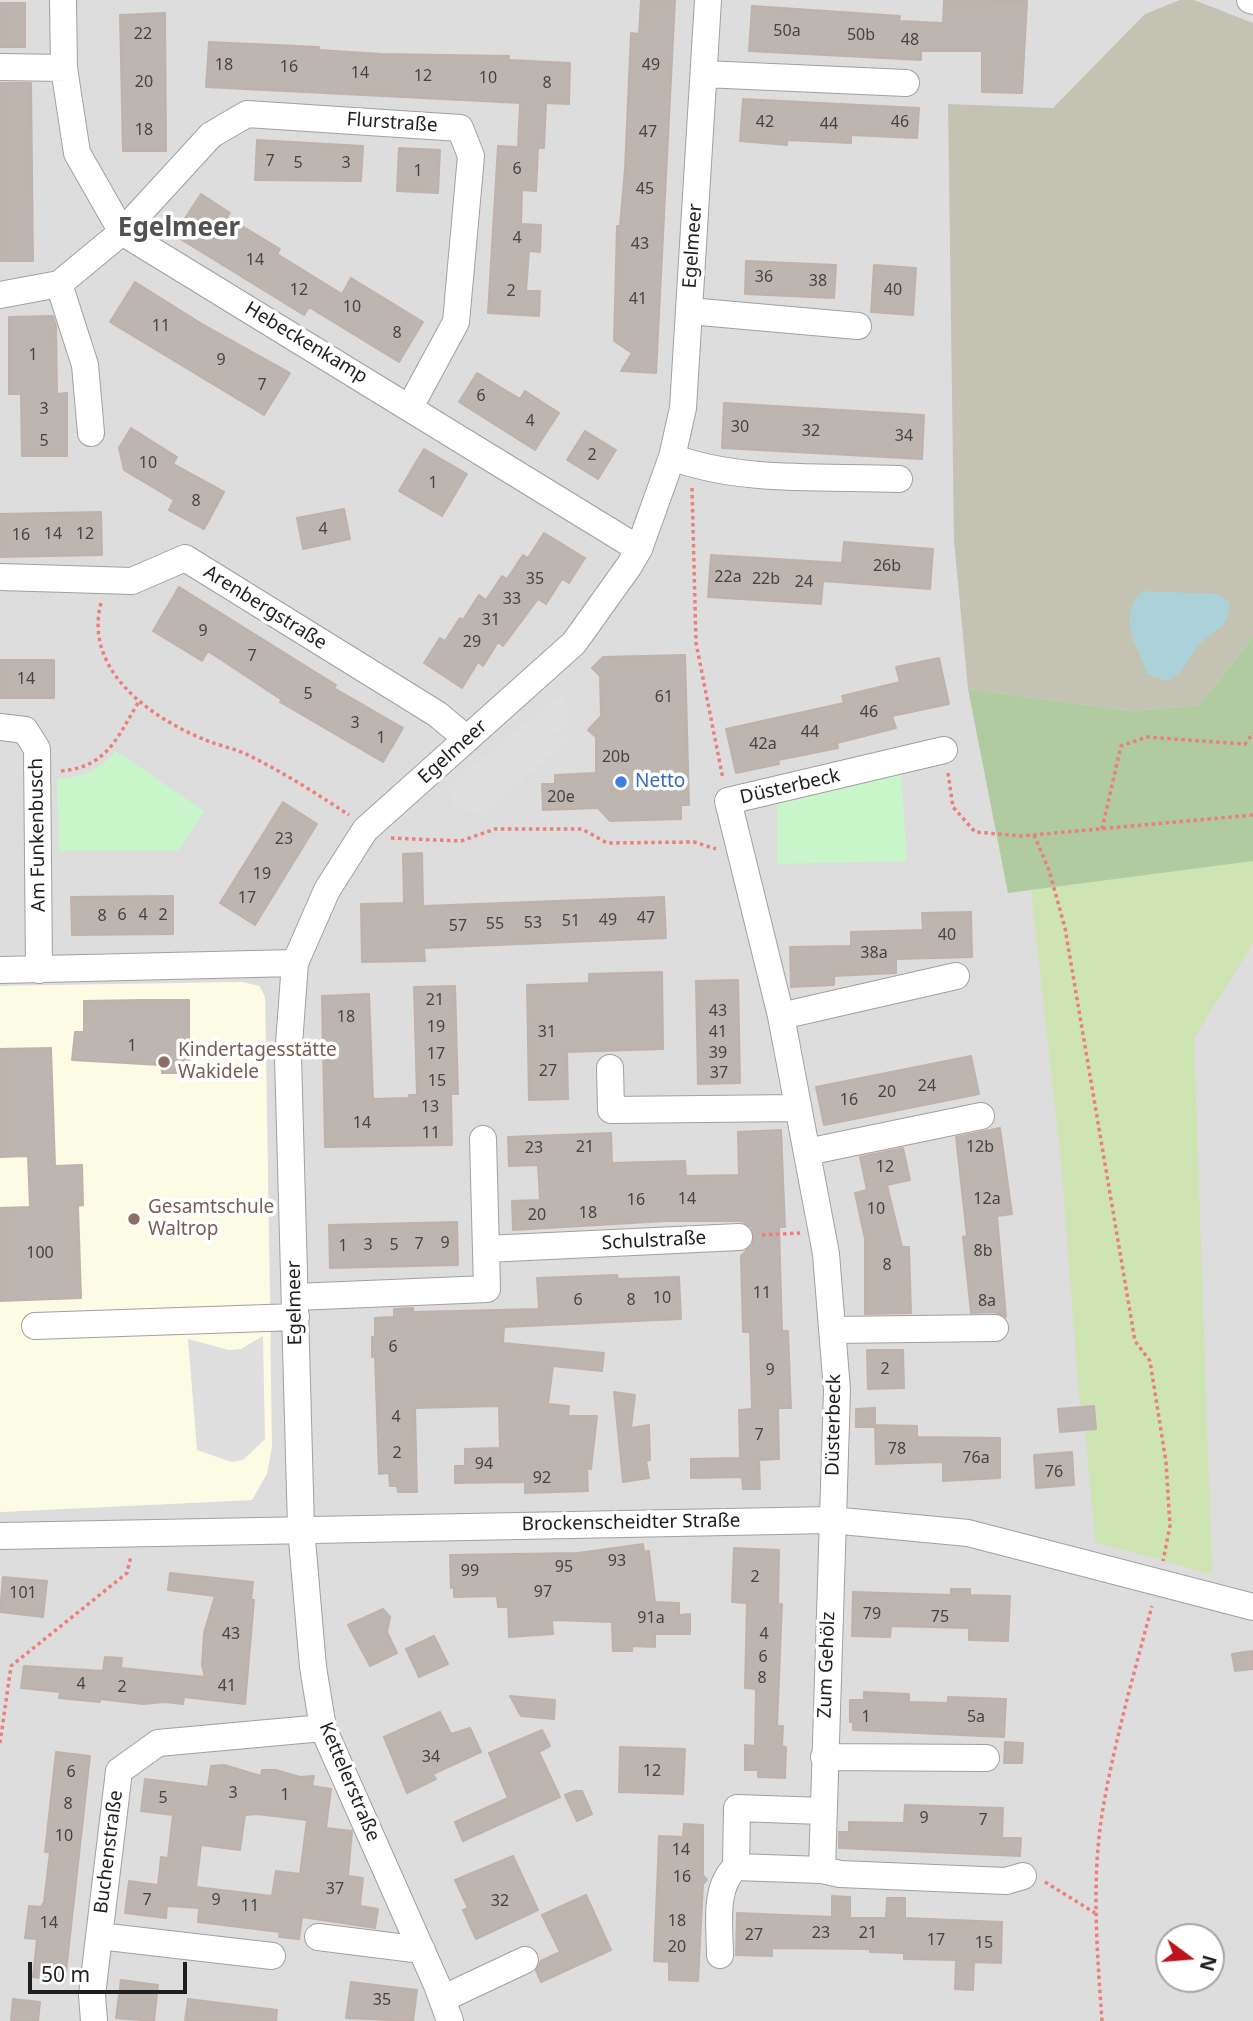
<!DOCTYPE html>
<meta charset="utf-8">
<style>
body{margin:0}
#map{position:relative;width:1253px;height:2021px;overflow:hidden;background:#efece7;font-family:"Noto Sans",sans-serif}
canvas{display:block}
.north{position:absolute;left:1155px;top:1923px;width:70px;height:70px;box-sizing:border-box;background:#fff;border:2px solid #a5a5a5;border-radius:50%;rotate:106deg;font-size:19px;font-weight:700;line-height:28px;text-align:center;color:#1f1f1f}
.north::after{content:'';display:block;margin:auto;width:24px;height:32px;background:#bc131c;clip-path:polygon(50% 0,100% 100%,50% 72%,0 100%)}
.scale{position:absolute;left:28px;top:1962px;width:159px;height:32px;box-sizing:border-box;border:4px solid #1f1f1f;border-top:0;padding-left:9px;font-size:21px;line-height:24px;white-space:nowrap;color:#1f1f1f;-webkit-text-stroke:5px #fff;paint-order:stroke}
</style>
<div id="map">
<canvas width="1253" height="2021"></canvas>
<div class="north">N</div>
<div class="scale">50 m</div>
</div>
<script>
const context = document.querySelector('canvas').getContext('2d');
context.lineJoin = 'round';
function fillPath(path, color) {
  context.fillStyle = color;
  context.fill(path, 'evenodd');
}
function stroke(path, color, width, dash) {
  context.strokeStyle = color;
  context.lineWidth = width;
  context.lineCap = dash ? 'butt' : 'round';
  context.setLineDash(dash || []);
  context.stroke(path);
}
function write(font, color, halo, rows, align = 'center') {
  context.font = font + ' "Noto Sans",sans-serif';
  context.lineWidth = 7;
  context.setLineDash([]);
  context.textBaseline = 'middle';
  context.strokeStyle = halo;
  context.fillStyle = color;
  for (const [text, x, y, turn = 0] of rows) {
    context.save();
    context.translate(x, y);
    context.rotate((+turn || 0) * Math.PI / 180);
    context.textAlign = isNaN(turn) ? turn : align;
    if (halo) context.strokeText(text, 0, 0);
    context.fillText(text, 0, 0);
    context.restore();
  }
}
fillPath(new Path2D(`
 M0,0H1253V2021H0V1512L252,1500L271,1337L265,997L260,986L241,982L0,986ZM1169,1937H1211V1979H1169Z`), '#ddd');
fillPath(new Path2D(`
 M241,982L259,986L265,997L272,1447L267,1474L252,1500L0,1512V986Z`), '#fcfbe3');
fillPath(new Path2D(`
 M1180,0H1194L1253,23V637L1199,705L1132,711L968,689L954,540L948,104L1053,108L1145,14Z`), '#c3c2b3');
fillPath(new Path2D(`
 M1253,861V943L1194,1038L1212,1574L1095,1542L1085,1430L1096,1429L1094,1407H1080L1061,1162L1031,890Z`), '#cee4b2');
fillPath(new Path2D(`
 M1253,637V861L1008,893L968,689L1132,711L1199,705Z`), '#afcb9f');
fillPath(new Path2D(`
 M116,751L204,811L178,851H59L57,779C84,777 98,771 116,751Z
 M901,770L907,861L777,864V799Z`), '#c8f5c9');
fillPath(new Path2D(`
 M565,691L568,724L553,735L568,740L483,816L453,806L447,787Z
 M263,1336L265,1439L243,1460L232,1462L197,1450L188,1339L229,1350L241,1349Z`), '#dfdfdf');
fillPath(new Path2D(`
 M1142,591L1217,594L1229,601C1231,628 1215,628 1200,644C1185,659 1191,667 1168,681L1147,674C1137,645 1116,617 1142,591Z`), '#abd1d9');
const building = new Path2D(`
 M641,0H675L656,373L621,371L632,353L614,341L617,226H620L625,169L631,33L639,34Z
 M944,0L1027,1L1022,93L982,92V51H921V60L749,51L752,6L900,16L899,21L943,23Z
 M0,3H25V47H0Z
 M165,13L166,151H123L120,15Z
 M209,42L319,47V50L381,54L509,56V60L570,63L569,104L546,103L544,148H538L536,191L522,190L521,224L541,225L540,252L529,251L526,291H540L539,316L488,313L498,146L518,147L520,103L206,87Z
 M0,83H31L33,261H0Z
 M743,99L919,108L917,138L851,135V143L787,140V145L740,141Z
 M257,140L363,146L361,181L255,180Z
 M399,148L440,150L438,193L397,191Z
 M201,194L230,213L227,217L280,249L277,254L342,294L351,278L423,322L399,362L309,307L304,315L174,235Z
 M746,261L836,265L834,298L745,294Z
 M874,265L916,268L913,315L871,312Z
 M135,282L202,324L290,373L264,415L110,322Z
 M53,316L56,326L57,394L67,393V456H22L21,394H9V317Z
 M477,373L520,399L525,391L559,413L535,450L459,402Z
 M724,403L924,415L922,459L722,448Z
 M131,428L177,457L173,464L224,492L204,529L169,510L174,500L124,470L119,448Z
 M585,431L616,450L598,479L567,460Z
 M424,449L467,474L442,516L399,491Z
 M344,509L350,539L303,549L297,518Z
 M101,512L102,555L0,557V514Z
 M544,533L585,558L569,583L562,579L546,604L538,599L503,646L498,642L483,666L478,662L462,688L424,663L440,638L445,641L460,618L463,620L479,595L486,600L502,576L507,579L523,555L528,558Z
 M844,542L933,549L930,589L823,581L821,604L708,597L711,555L842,563Z
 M179,587L336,685L334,688L403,728L383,762L280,702L282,700L208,651L202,661L153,631Z
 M685,655L689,805H681V819L610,821L598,808L543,810L542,784H555V775L596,773V737L588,730L601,716L600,676L592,668L603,657Z
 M939,658L949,704L892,716L896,728L837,743L838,748L778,760L779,764L736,773L726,729L844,703L842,696L900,682L896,667Z
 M0,660H54V698H0Z
 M283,802L317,824L255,925L220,903Z
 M422,853L423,906L664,897L666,938L424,948L425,961L362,962L361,904L404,903L403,854Z
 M173,896V934L72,935L71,897Z
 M971,912L972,957L896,959V973L834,976V985L791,987L790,947L851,946V932L923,930L922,913Z
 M662,972L663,1049L567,1052L568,1099L529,1100L527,985L589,983V974Z
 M738,980L740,1083L698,1084L696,981Z
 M455,986L458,1094H451L452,1145L325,1147L322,996L369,994L373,1099L409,1098V1095H417L414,987Z
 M144,1000H189V1073H162L161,1065L72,1060L75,1032H84V1001Z
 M51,1048L55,1166L82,1165L83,1205L78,1206L81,1298L0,1301V1208L30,1207L28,1156L0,1157V1049Z
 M971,1056L979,1094L824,1125L816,1087Z
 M1000,1128L1012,1214L997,1216L1006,1317L995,1312L971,1313L963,1237L967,1236L956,1137Z
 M781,1130L785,1227H779L782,1331H788L791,1408H778L779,1459L759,1460L760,1489H743L742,1477L691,1478V1459L740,1458L739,1410L752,1409L750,1332H743L741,1256L753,1244L752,1228L741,1221H665L513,1230L512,1201L540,1200L538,1165L509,1166L508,1137L611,1133L612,1163L685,1161L686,1176L739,1175L738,1132Z
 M903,1148L910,1180L887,1185L902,1247H909L911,1313L865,1314V1239L855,1193L867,1190L860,1157Z
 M457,1222L458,1265L330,1268L329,1225Z
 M617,1275L618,1279L679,1277L681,1319L504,1327L503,1343L604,1353L602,1371L553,1366L548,1404L569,1406L568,1416H597L591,1469L587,1468L588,1491L525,1493V1482L455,1483V1466H465V1449L500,1448L499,1406L415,1408L417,1492H398L397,1486H390L389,1473L379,1474L375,1356L372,1357V1337H375V1318L394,1317V1309L413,1308V1312L539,1309L537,1278Z
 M867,1350H903L904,1388L868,1389Z
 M614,1392L635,1395L631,1428L649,1425L650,1460L646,1461L649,1478L623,1482Z
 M1094,1406L1096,1429L1060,1432L1058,1409Z
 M875,1408V1427H856V1409Z
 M875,1425L917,1426V1437L1000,1438V1478L943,1481V1462L876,1464Z
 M1072,1452L1074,1485L1036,1488L1034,1455Z
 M643,1544L644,1552L649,1551L655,1602L679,1603V1615L690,1614V1634H655V1647L632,1646V1651H613L612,1622L552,1620L553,1634L509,1637L508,1607H498L497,1596L454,1597V1587L451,1588L450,1555L578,1553Z
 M734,1548L779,1550L778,1604H782L777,1726H783L782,1746L786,1747L785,1778L758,1777V1770H745V1745L755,1746L756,1689L745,1688L747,1603L732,1602Z
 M170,1573L253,1582L251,1600H254L245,1704L184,1697L183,1704L165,1702L143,1704L100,1699V1702L59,1698L60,1692L21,1688L24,1666L103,1671L105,1657L122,1658L121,1668L205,1677L202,1665L204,1633L215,1596L168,1590Z
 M3,1577L47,1581L43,1617L0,1612Z
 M951,1589H970V1595L1010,1596L1008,1641L969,1640V1628L891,1626L890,1637L852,1636L853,1592L951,1595Z
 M383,1609L390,1617L387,1632L397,1653L370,1666L348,1625Z
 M434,1636L448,1664L419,1677L406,1649Z
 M1252,1651L1253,1669L1235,1671L1232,1654Z
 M864,1692L909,1694V1702L948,1703V1697L1006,1699L1004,1737L853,1730V1722H850V1700H864Z
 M510,1696L555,1700L554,1719L521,1716Z
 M440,1712L451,1734L470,1728L481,1752L433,1774L436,1779L407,1793L384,1737Z
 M542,1730L550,1746L539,1752L560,1797L463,1841L455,1822L508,1798L489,1753Z
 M1005,1742L1023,1743L1022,1763H1004Z
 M620,1747L685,1749L683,1794L619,1792Z
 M56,1752L90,1756L65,1981L33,1977L37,1939L25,1938L29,1906L41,1907L44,1902L50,1852H45Z
 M224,1765L261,1776L262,1770H276L300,1777L314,1776L312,1786L331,1789L326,1828L352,1831L348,1876L363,1878L360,1906L378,1909L375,1928L302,1917L299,1939L279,1937L280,1932L198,1922L199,1908L167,1906L166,1918L125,1913L129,1881L158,1885L161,1857L168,1858L173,1815L141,1811L145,1779L208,1787L211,1766ZM257,1814L307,1820L300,1874L276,1871L272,1896L196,1887L201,1845L240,1850L245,1815Z
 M575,1791H582L592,1814L577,1821L565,1795Z
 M905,1805L1003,1808L1002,1838H1021L1020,1856L839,1848V1832H849V1822L904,1823Z
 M684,1824L703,1825V1875L707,1880L703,1884L698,1981L669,1980V1962L654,1961L658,1863L662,1861H658L659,1836L683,1837Z
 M513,1856L538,1910L476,1939L463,1910L468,1908L455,1880Z
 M586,1895L611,1950L541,1982L536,1970L541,1961L560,1952L542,1915Z
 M832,1896L850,1897V1918H886L887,1898H905V1918L1002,1922L1001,1963L974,1962L973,1990L955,1989L956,1960L904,1959V1953L870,1952V1949L772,1948V1956L736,1955L737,1913L832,1917Z
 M121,1980L158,1985L154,2021L116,2018Z
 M351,1982L417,1990L413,2021L346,2018Z
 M13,1999L40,2002L38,2021L11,2020Z
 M188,1999L277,2010L276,2021H185Z`);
fillPath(building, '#bcb5b0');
stroke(building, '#c0b2aa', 2);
const minor = new Path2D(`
 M63,0L64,68L77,153L122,232L639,549
 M1250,0L1253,1
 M0,67L64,68
 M704,74L906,83
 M59,284L85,365L91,433
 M0,295L59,284L122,232L211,135L247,114L460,128L471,156L456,322L410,407
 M689,311L858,326
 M672,457C740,483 827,476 899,479
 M0,577L132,581L185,558L437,714L467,739
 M0,727L25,730L37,749L39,970
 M944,750L728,801L781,1016L826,1254L837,1390L822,1870L840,1874L1006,1881L1023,1876
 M0,970L295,963
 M781,1016L956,976
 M610,1068L611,1110L798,1108
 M807,1152L981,1116
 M486,1249L739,1237
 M295,1297L487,1289L483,1139
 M35,1326L296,1317
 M832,1330L995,1328
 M0,1536L831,1520L968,1533L1253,1607
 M824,1757L986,1758
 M822,1870L736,1867L737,1808L822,1811
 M99,1936L272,1956
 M318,1937L422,1950
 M720,1955C720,1927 713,1887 736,1867
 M442,1999L525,1960
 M94,2021L92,1995L119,1771L158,1743L323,1728
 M450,2021L437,1985L323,1728L313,1667L301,1528L288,1057L295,963L327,890L365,830L574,643L629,566L639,549L672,457L683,408L708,0`);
stroke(minor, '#a0a0a0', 28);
stroke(new Path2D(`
 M692,488L696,643L723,779
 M101,603C83,671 152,719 208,741C221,746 236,749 248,755C283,772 317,794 349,815
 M61,771C107,767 117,738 138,703
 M948,773L953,807L975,832L1022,836L1253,815
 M1102,829L1121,746L1147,737L1245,744L1253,733
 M1034,835L1049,870L1065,928L1135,1341L1150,1361L1166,1462L1170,1526L1163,1561
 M391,838L461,841L495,829H582L607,843L694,842L716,849
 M762,1235L800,1233
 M0,1743L11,1666L127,1573L131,1556
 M1045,1882L1095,1913
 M1102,2021C1097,1950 1091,1879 1103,1808C1115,1740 1134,1673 1152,1606`), '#ed7f7a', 3.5, [3.5, 3.5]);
stroke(minor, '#fff', 26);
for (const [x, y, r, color] of [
 [621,782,7,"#3f7fe0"],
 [164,1062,7,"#8d6e63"],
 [134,1219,7,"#8d6e63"]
]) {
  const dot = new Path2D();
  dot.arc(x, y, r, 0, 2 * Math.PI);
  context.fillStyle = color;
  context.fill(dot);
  stroke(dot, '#fff', 2.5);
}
write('16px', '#464443', null, [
 ["50a",787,31],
 ["22",143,34],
 ["50b",861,35],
 ["48",910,40],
 ["18",224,65],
 ["49",651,65],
 ["16",289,67],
 ["14",360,73],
 ["12",423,76],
 ["10",488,78],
 ["20",144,82],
 ["8",547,83],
 ["42",765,122],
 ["46",900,122],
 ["44",829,124],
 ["18",144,130],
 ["47",648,132],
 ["7",270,161],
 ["5",298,163],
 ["3",346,163],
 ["6",517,169],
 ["1",418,171],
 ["45",645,189],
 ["4",517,238],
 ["43",640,244],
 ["14",255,260],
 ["36",764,277],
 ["38",818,281],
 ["12",299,290],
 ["40",893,290],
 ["2",511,291],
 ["41",638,299],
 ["10",352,307],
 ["11",161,326],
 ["8",397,333],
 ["1",33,355],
 ["9",221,360],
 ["7",262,385],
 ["6",481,396],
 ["3",44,409],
 ["4",530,421],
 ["30",740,427],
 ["32",811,431],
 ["34",904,436],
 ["5",44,441],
 ["2",592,455],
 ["10",148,463],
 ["1",433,483],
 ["8",196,501],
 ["4",323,529],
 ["14",53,534],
 ["12",85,534],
 ["16",21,535],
 ["26b",887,566],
 ["22a",728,577],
 ["35",535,579],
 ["22b",766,579],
 ["24",804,582],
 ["33",512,599],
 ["31",491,620],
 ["9",203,631],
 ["29",472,642],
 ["7",252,656],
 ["14",26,679],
 ["5",308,694],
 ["61",664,697],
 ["46",869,712],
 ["3",355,723],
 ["44",810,732],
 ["1",381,738],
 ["42a",763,744],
 ["20b",616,757],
 ["20e",561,797],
 ["23",284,839],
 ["19",262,874],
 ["17",247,898],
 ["6",122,915],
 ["4",143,915],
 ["2",163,915],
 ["8",102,916],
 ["47",646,918],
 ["49",608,920],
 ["51",571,921],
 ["53",533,923],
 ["55",495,924],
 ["57",458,926],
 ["40",947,935],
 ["38a",874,953],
 ["21",435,1000],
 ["43",718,1011],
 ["18",346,1017],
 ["19",436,1027],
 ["31",547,1032],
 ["41",718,1032],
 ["1",132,1046],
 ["39",718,1053],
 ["17",436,1054],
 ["27",548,1071],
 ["37",719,1073],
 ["15",437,1081],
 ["24",927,1086],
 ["20",887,1092],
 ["16",849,1100],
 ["13",430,1107],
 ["14",362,1123],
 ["11",431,1133],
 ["21",585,1147],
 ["12b",980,1147],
 ["23",534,1148],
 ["12",885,1167],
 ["14",687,1199],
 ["12a",987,1199],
 ["16",636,1200],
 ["10",876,1209],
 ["18",588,1213],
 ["20",537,1215],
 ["9",445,1243],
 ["7",419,1244],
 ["3",368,1245],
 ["5",394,1245],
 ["1",343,1246],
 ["8b",983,1251],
 ["100",40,1253],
 ["8",887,1265],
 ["11",762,1293],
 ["10",662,1298],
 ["6",578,1300],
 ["8",631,1300],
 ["8a",987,1301],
 ["6",393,1347],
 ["2",885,1369],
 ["9",770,1370],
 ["4",396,1417],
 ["7",759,1435],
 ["78",897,1449],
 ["2",397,1453],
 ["76a",976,1458],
 ["94",484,1464],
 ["76",1054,1472],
 ["92",542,1478],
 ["93",617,1561],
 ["95",564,1567],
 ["99",470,1571],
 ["2",755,1577],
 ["97",543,1592],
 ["101",23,1593],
 ["79",872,1614],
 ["75",940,1617],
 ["91a",651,1618],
 ["43",231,1634],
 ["4",764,1634],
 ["6",763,1657],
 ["8",762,1678],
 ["4",81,1684],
 ["41",227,1686],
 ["2",122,1687],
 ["1",866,1717],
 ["5a",976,1717],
 ["34",431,1757],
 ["12",652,1771],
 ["6",71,1772],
 ["3",233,1793],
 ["1",285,1795],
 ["5",163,1798],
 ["8",68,1804],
 ["9",924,1818],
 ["7",983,1820],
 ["10",64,1836],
 ["14",681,1850],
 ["16",682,1877],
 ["37",335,1889],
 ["7",147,1900],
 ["9",216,1900],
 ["32",500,1901],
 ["11",250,1906],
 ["18",677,1921],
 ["14",49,1923],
 ["23",821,1933],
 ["21",868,1933],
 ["27",754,1935],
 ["17",936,1940],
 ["15",984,1943],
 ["20",677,1947],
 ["35",382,2000]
]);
write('19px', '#1f1f1f', '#fff', [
 ["Flurstraße",392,123,4],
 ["Egelmeer",693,246,-86],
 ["Hebeckenkamp",306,343,31],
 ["Arenbergstraße",265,608,32],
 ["Egelmeer",453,752,-42],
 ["Düsterbeck",790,787,-13],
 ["Am Funkenbusch",38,835,-91],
 ["Schulstraße",654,1241,-3],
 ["Egelmeer",295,1303,-91],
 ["Düsterbeck",834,1425,-89],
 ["Brockenscheidter Straße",631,1523,-1],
 ["Zum Gehölz",827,1665,-88],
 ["Kettelerstraße",349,1782,67],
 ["Buchenstraße",109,1852,-83]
]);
write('19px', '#366cbe', '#fff', [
 ["Netto",635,782]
], 'left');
write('19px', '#785e54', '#fff', [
 ["Kindertagesstätte",178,1051],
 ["Wakidele",178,1073],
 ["Gesamtschule",148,1208],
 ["Waltrop",148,1230]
], 'left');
write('bold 26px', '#525252', '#fff', [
 ["Egelmeer",179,229]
]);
</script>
